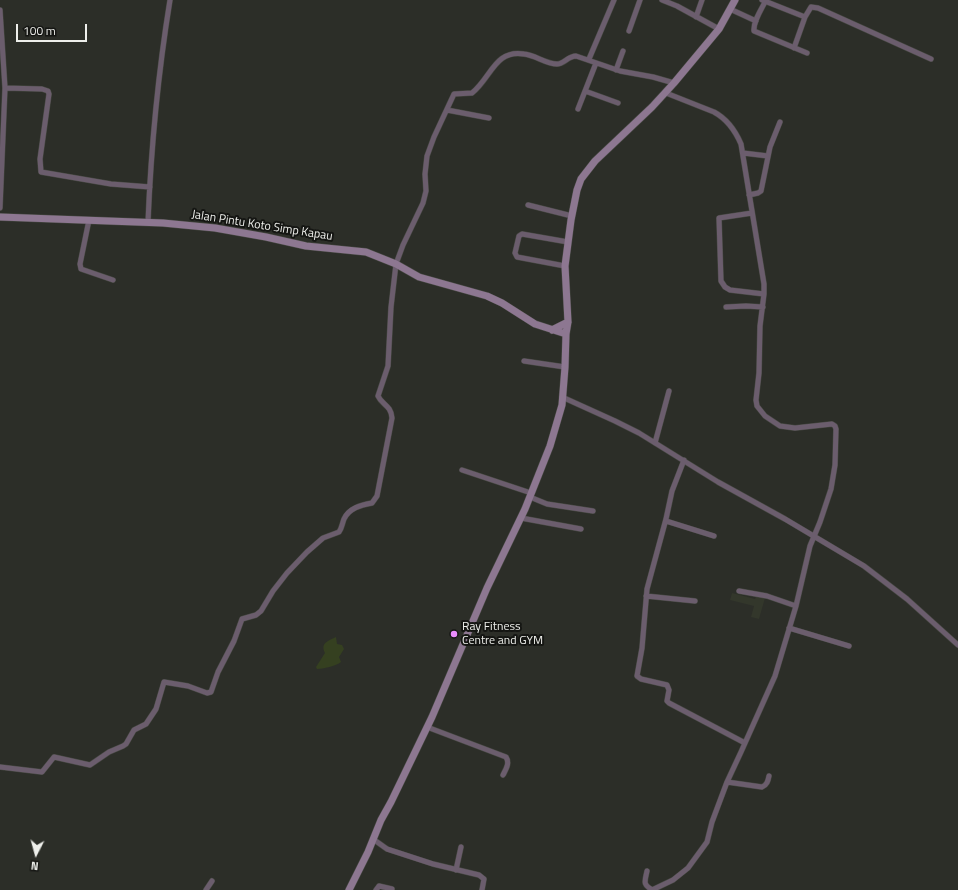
<!DOCTYPE html>
<style>
body{margin:0}
#map{position:relative;width:958px;height:890px;overflow:hidden;background:#2c2e28;font-family:"Titillium Web",sans-serif}
canvas{display:block}
.north{position:absolute;left:16px;top:834px;width:40px;height:40px;-webkit-text-stroke:3px #151613;paint-order:stroke;rotate:186deg;font-size:11px;font-weight:700;line-height:16px;text-align:center;color:#eeefeb}
.north::after{content:'';display:block;margin:auto;width:14px;height:18px;background:#eeefeb;clip-path:polygon(50% 0,100% 100%,50% 72%,0 100%)}
.scale{position:absolute;left:16px;top:24px;width:71px;height:18px;box-sizing:border-box;border:2px solid #eeefeb;border-top:0;padding-left:5px;font-size:12px;line-height:14px;white-space:nowrap;color:#eeefeb;-webkit-text-stroke:3px #151613;paint-order:stroke}
</style>
<div id="map">
<canvas width="958" height="890"></canvas>
<div class="north">N</div>
<div class="scale">100 m</div>
</div>
<script>
const context = document.querySelector('canvas').getContext('2d');
context.lineJoin = 'round';
function fillPath(path, color) {
  context.fillStyle = color;
  context.fill(path, 'evenodd');
}
function stroke(path, color, width, dash) {
  context.strokeStyle = color;
  context.lineWidth = width;
  context.lineCap = dash ? 'butt' : 'round';
  context.setLineDash(dash || []);
  context.stroke(path);
}
function write(font, color, halo, rows, align = 'center') {
  context.font = font + ' "Titillium Web",sans-serif';
  context.lineWidth = 4;
  context.setLineDash([]);
  context.textBaseline = 'middle';
  context.strokeStyle = halo;
  context.fillStyle = color;
  for (const [text, x, y, turn = 0] of rows) {
    context.save();
    context.translate(x, y);
    context.rotate((+turn || 0) * Math.PI / 180);
    context.textAlign = isNaN(turn) ? turn : align;
    if (halo) context.strokeText(text, 0, 0);
    context.fillText(text, 0, 0);
    context.restore();
  }
}
fillPath(new Path2D(`
 M732,593L755,599L756,596L765,598L759,619L751,617L754,606L730,600Z`), '#33372b');
fillPath(new Path2D(`
 M336,637L337,644L342,645L344,649L339,657L341,662C336,666 323,669 317,669L316,667L325,653C320,643 328,641 336,637Z`), '#354020');
const street = new Path2D(`
 M662,0L677,6L719,29
 M762,0L805,17L811,7L818,8L931,59
 M765,2C761,10 753,22 754,31L807,53
 M730,9L756,21
 M0,10L5,88L0,208
 M696,17L702,0
 M629,31L640,0
 M794,48L805,17
 M589,59L614,0
 M616,70L623,51
 M5,88L42,89L48,91L49,94L40,159L41,172L111,184L150,187
 M585,91L618,103
 M578,109L596,63
 M447,110L489,118
 M743,153L768,156
 M749,195L758,193L761,191L770,147L780,122
 M528,205L572,216
 M752,213L719,218L721,281L725,287L730,290L764,294
 M89,220L80,264L81,269L113,280
 M148,222C151,148 158,74 170,0
 M565,266L517,257L515,253L519,236L522,234L568,242
 M726,307L746,306L763,307
 M524,361L565,367
 M562,397L615,421L639,433L718,482L785,519L864,566L907,599L958,645
 M655,443L669,391
 M684,460L672,491L666,519L647,589L642,648L637,676L641,679L667,685L669,690L667,701L669,703L745,743
 M462,470L531,493
 M530,497L547,504L593,511
 M521,518L581,529
 M666,521L714,536
 M739,591L767,596L796,606
 M646,596L695,601
 M789,628L849,646
 M427,727L506,757C510,763 506,769 503,775
 M0,767L42,772L54,757L90,765L109,752L123,746L126,744L134,730L146,724L156,709L164,682L188,686L207,693L211,692L218,672L234,641L242,619L256,615L261,611L273,591L287,573L307,552L323,538L339,532C342,528 342,524 344,519C349,508 361,505 372,503L377,496L392,418C391,405 382,405 378,396L388,366L391,307L396,264L403,245L423,203L426,191L425,174L427,156L434,137L454,94L472,93C491,78 495,49 524,54C535,55 546,64 557,64C564,64 568,56 576,56L620,71L653,77L674,83
 M727,782L762,787C767,785 768,781 769,776
 M373,839L387,849L433,864L479,875L484,879L482,890
 M456,870L461,847
 M647,871C645,881 642,885 653,890
 M206,890L212,881
 M376,890L379,886L392,889
 M652,890L673,880L688,868L707,842L712,822L727,782L741,752L775,676L796,606L810,546L820,522L831,489L835,465L836,429L835,426L832,424L795,428L780,426L765,416L757,406L756,400L759,373L760,326L764,294V284L741,144C735,130 727,119 714,112L666,93`);
const secondary = new Path2D(`
 M0,217L163,223L215,228L266,237L306,246L366,252L396,264L419,277L487,296L502,303L535,324L566,334L568,322L565,266L571,220L577,190L581,179L595,161L652,107L674,83L719,29L735,0
 M552,330L568,322
 M349,890L368,852L381,820L391,802L432,717L487,588L525,509L550,446L562,405L565,367L566,334`);
stroke(street, '#474943', 6);
stroke(secondary, '#474943', 8);
stroke(street, '#6b5d6d', 5);
stroke(secondary, '#8d7791', 7);
for (const [x, y, r, color] of [
 [454,634,4,"#ea8dfd"]
]) {
  const dot = new Path2D();
  dot.arc(x, y, r, 0, 2 * Math.PI);
  context.fillStyle = color;
  context.fill(dot);
  stroke(dot, '#151613', 1.5);
}
write('12px', '#eeefeb', '#151613', [
 ["Jalan Pintu Koto Simp Kapau",262,226,9]
]);
write('12px', '#eeefeb', '#151613', [
 ["Ray Fitness",462,627],
 ["Centre and GYM",462,641]
], 'left');
</script>
